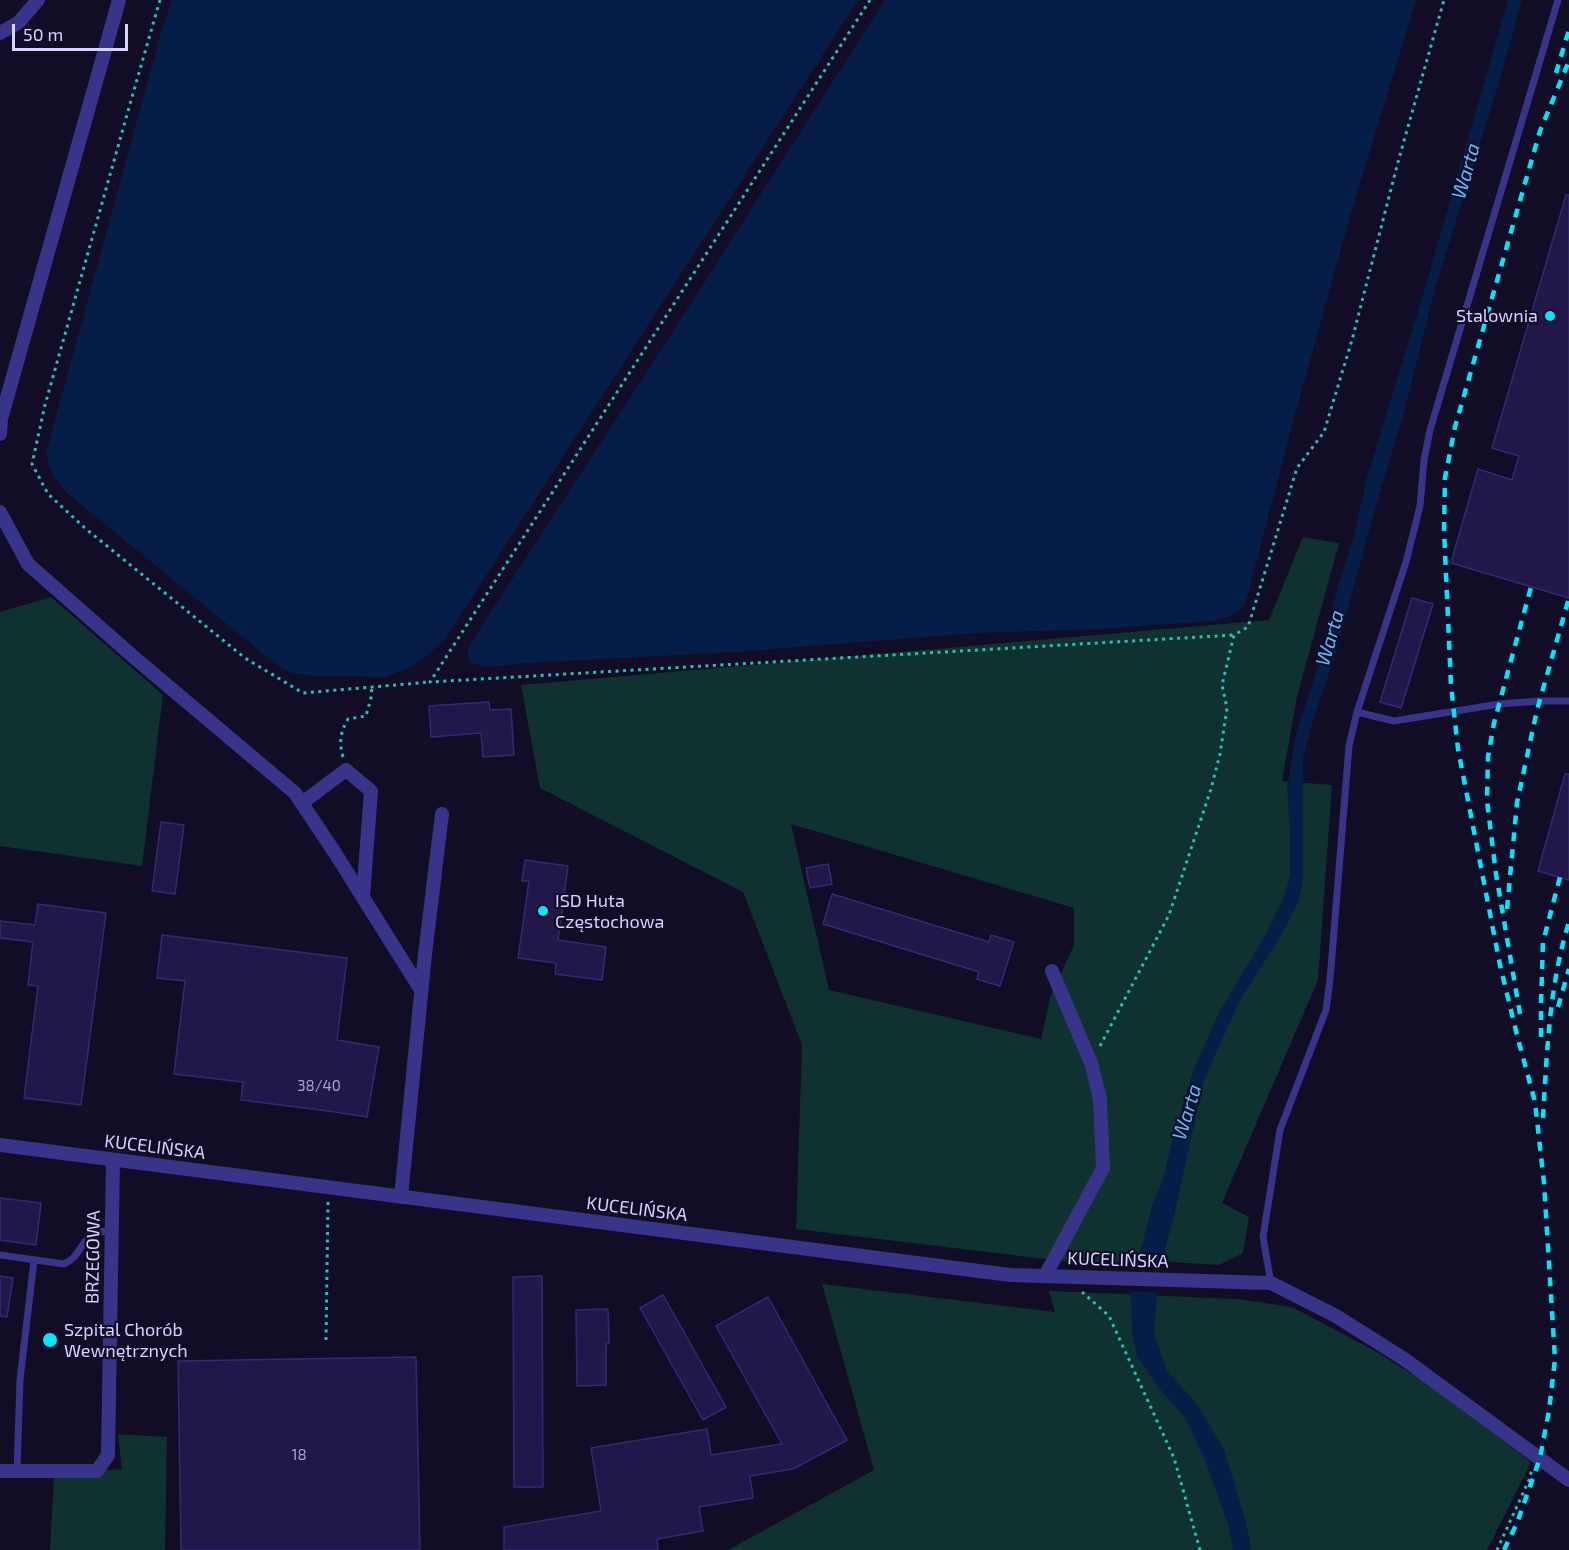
<!DOCTYPE html>
<meta charset="utf-8">
<style>
body{margin:0}
#map{position:relative;width:1569px;height:1550px;overflow:hidden;background:#110d26;font-family:"Exo 2",sans-serif}
canvas{display:block}
.scale{position:absolute;left:12px;top:24px;width:116px;height:27px;box-sizing:border-box;border:3px solid #d7d2ff;border-top:0;padding-left:8px;font-size:18px;line-height:21px;white-space:nowrap;color:#d7d2ff;-webkit-text-stroke:4px #110d26;paint-order:stroke}
</style>
<div id="map">
<canvas width="1569" height="1550"></canvas>
<div class="scale">50 m</div>
</div>
<script>
const context = document.querySelector('canvas').getContext('2d');
context.lineJoin = 'round';
function fillPath(path, color) {
  context.fillStyle = color;
  context.fill(path, 'evenodd');
}
function stroke(path, color, width, dash) {
  context.strokeStyle = color;
  context.lineWidth = width;
  context.lineCap = dash ? 'butt' : 'round';
  context.setLineDash(dash || []);
  context.stroke(path);
}
function write(font, color, halo, rows, align = 'center') {
  context.font = font + ' "Exo 2",sans-serif';
  context.lineWidth = 4.5;
  context.setLineDash([]);
  context.textBaseline = 'middle';
  context.strokeStyle = halo;
  context.fillStyle = color;
  for (const [text, x, y, turn = 0] of rows) {
    context.save();
    context.translate(x, y);
    context.rotate((+turn || 0) * Math.PI / 180);
    context.textAlign = isNaN(turn) ? turn : align;
    if (halo) context.strokeText(text, 0, 0);
    context.fillText(text, 0, 0);
    context.restore();
  }
}
fillPath(new Path2D(`
 M1303,537L1339,543L1297,697L1282,781L1332,785L1318,980L1222,1203L1249,1217L1243,1253L1219,1265L1169,1262L1079,1263L796,1229L802,1045L743,892L540,788L521,685L1269,620ZM791,824L1074,908V945L1050,998L1041,1039L829,990Z
 M51,597L163,695L142,866L0,846V612Z
 M822,1284L1055,1312L1049,1291L1238,1299L1292,1307L1377,1352L1432,1387L1531,1462L1487,1550H728L874,1470Z
 M118,1434L167,1437L165,1550H50L54,1475L122,1469Z`), '#0f312f');
fillPath(new Path2D(`
 M172,0H858L445,639L424,658L406,669L385,677L314,676L292,673L278,666L66,492L50,470L46,453L161,33Z
 M885,0H1416L1350,216L1294,418L1245,605L1232,615L1214,621L1097,629L977,633L734,652L528,663L485,667L470,662L467,650L494,607L667,341Z
 M1508,0H1522L1498,85L1435,289L1403,415L1372,519L1335,656L1314,717L1303,757V881L1298,903L1280,937L1239,1002L1204,1080L1174,1216L1160,1268L1136,1267L1153,1203L1163,1179L1174,1134L1193,1071L1218,1014L1266,934L1284,897L1290,875V832L1287,788L1296,734L1318,667L1338,586L1354,537L1366,481L1425,288Z
 M1131,1291L1157,1292L1154,1334L1167,1371L1197,1404L1224,1449L1246,1522L1251,1550H1233L1228,1524L1205,1460L1186,1419L1158,1387L1137,1357L1132,1332Z`), '#061e47');
const building = new Path2D(`
 M1566,195H1569V598L1451,563L1478,469L1512,480L1519,456L1492,448Z
 M1412,598L1433,604L1401,708L1380,702Z
 M489,702L490,710L511,709L514,755L483,757L481,733L431,737L429,706Z
 M1565,774H1569V880L1538,871Z
 M161,822L184,825L175,894L152,891Z
 M525,860L568,866L558,940L606,947L602,980L555,974L556,963L518,958L529,881H522Z
 M828,864L832,884L810,888L806,868Z
 M832,894L989,942L991,935L1014,942L1000,986L977,979L979,972L823,924Z
 M38,904L106,913L81,1105L24,1098L38,986L28,985L33,942L0,938V921L35,925Z
 M162,935L347,958L337,1040L379,1047L367,1117L328,1111L241,1100L243,1082L174,1074L185,981L157,978Z
 M0,1198L41,1203L36,1245L0,1240Z
 M0,1276L13,1278L7,1317L0,1316Z
 M542,1276L543,1487H514L513,1277Z
 M663,1295L726,1407L703,1420L640,1308Z
 M768,1297L847,1440L793,1469L750,1476L753,1498L699,1507L703,1531L657,1539L658,1550H504V1527L601,1511L591,1448L707,1429L711,1455L782,1444L716,1326Z
 M608,1309L609,1343L606,1344V1385L577,1386L576,1310Z
 M416,1357L420,1550H181L178,1361Z`);
fillPath(building, '#211749');
stroke(building, '#372877', 1.5);
stroke(new Path2D(`
 M160,0L132,97L45,405L32,464L48,494L86,529L245,658L303,693L430,682
 M870,0L430,682L1234,635
 M343,757C339,742 340,733 348,719L366,716L371,698L372,687
 M1100,1046L1169,915L1211,789L1220,754L1227,708L1222,685L1234,635L1248,627L1297,468L1324,432L1352,340L1398,162L1444,0
 M1082,1292L1109,1316L1174,1458L1200,1550
 M326,1340L328,1201
 M1497,1550L1529,1480L1532,1469`), '#25c0b6', 3, [3, 4.5]);
stroke(new Path2D(`
 M1357,712L1394,721L1499,704L1540,701H1569
 M0,1255L64,1264C79,1258 80,1243 92,1235C97,1231 105,1231 112,1231
 M1271,1283L1263,1237L1280,1130L1326,1010L1330,980L1349,746L1357,712L1406,562L1420,506L1424,460L1430,430L1558,0
 M17,1471L20,1380L34,1260`), '#373489', 7);
stroke(new Path2D(`
 M0,33L18,23L38,0
 M0,434L1,419L119,0
 M0,512L28,564L136,659L295,793L335,853L421,990
 M302,803L346,770L371,791L363,897
 M0,1145L1010,1275L1271,1283L1336,1316L1404,1359L1569,1480
 M401,1197L425,954L442,814
 M1045,1276L1103,1168L1100,1099L1091,1063L1052,971
 M0,1471H97L108,1455L113,1160`), '#373489', 14);
stroke(new Path2D(`
 M1556,73L1569,30
 M1507,909L1517,803L1537,710L1569,598
 M1558,1007L1569,969
 M1520,1014L1496,874L1487,801L1488,757L1494,723L1531,587
 M1541,1037V1003L1543,942L1560,877
 M1543,1118C1547,1052 1549,986 1569,922
 M1504,1550L1517,1523L1540,1458L1549,1411L1555,1359L1544,1183L1535,1102L1517,1035L1500,965L1458,749L1451,685L1444,530L1445,478L1455,427L1540,131L1569,61`), '#00e7fd', 4.5, [9, 8]);
for (const [x, y, r, color] of [
 [1550,316,6,"#00e7fd"],
 [543,911,6,"#00e7fd"],
 [50,1340,8,"#00e7fd"]
]) {
  const dot = new Path2D();
  dot.arc(x, y, r, 0, 2 * Math.PI);
  context.fillStyle = color;
  context.fill(dot);
  stroke(dot, '#110d26', 2);
}
write('15px', '#aaa3d2', null, [
 ["38/40",319,1086],
 ["18",299,1455]
]);
write('18px', '#d7d2ff', '#110d26', [
 ["Stalownia",1538,316,"right"],
 ["ISD Huta",555,901],
 ["Częstochowa",555,922],
 ["Szpital Chorób",64,1330],
 ["Wewnętrznych",64,1351]
], 'left');
write('18px', '#d7d2ff', '#110d26', [
 ["KUCELIŃSKA",155,1147,7],
 ["KUCELIŃSKA",637,1209,7],
 ["BRZEGOWA",93,1257,-89],
 ["KUCELIŃSKA",1118,1260,2]
]);
write('italic 20px', '#60b7ff', '#110d26', [
 ["Warta",1466,171,-74],
 ["Warta",1330,638,-74],
 ["Warta",1187,1112,-73]
]);
</script>
